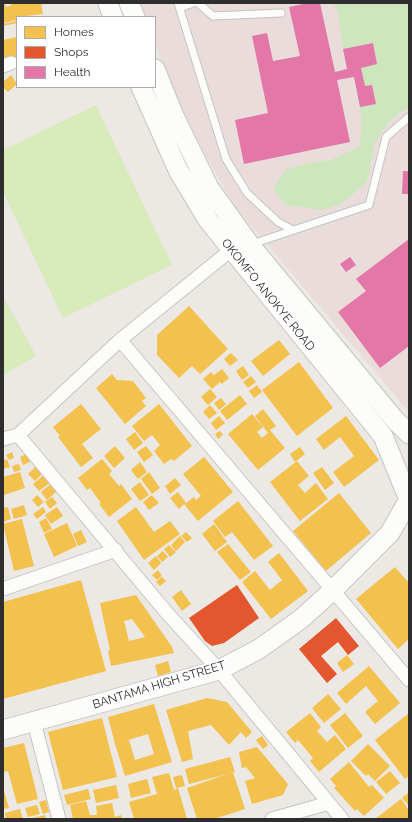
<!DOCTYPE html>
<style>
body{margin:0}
#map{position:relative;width:412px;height:822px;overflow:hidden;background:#ece8e4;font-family:Raleway,sans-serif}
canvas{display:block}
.frame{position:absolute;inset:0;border:4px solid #2e2e2e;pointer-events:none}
.legend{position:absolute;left:16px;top:16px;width:140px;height:72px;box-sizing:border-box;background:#fff;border:1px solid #ababab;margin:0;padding:5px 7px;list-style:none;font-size:12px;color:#2e2e2e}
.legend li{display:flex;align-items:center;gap:8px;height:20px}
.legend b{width:20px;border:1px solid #ababab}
</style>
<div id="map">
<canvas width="412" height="822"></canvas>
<div class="frame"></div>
<ul class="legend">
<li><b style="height:11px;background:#f2c14e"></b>Homes</li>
<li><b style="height:11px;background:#e4572e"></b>Shops</li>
<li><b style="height:11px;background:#e377a8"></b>Health</li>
</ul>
</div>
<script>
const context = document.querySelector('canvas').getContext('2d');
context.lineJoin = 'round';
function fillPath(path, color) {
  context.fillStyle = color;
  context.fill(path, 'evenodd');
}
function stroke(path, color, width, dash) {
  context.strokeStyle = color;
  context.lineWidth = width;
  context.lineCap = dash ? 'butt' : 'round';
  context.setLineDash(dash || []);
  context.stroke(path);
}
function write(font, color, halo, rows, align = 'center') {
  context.font = font + ' Raleway,sans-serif';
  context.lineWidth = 4;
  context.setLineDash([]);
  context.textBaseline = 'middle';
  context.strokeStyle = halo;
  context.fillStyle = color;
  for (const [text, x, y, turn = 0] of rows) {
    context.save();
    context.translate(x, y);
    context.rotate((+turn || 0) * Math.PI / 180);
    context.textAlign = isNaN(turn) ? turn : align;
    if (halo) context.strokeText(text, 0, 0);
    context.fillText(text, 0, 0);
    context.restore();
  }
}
fillPath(new Path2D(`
 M138,3H409V412L234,205L182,115L155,45V17H144Z`), '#e9dcdb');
fillPath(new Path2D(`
 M332,3H409V108L402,111L390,121L375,142L367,182L341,204L322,210L285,205L273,189L286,169L304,164L330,160L359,147L362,127L360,107L376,104L372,85L365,86L361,68L377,64L373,43L343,49L338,12Z`), '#cee6be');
fillPath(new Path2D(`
 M96,105L172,265L63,318L3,192V150Z
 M3,296L13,315L3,320Z
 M14,315L36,356L3,375V321Z`), '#d9eabb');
fillPath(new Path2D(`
 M11,3H41L43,14L17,17V20L3,23V5L5,4L6,7L12,5Z
 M17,21V23L3,26V24Z
 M17,37V57L3,60V40Z
 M11,75L17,84L8,92L3,87V82Z
 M189,306L228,349L200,374L192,366L179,378L157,355V335Z
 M279,340L290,354L263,376L251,361Z
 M231,353L238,360L230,366L224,359Z
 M299,362L333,408L297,436L262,390Z
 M243,366L249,375L242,380L236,371Z
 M222,369L229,378L222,384L220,382L212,389L203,379L211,372L217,379L214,375Z
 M112,374L117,380L133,381L146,398L142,401L146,406L125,424L96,388Z
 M251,376L256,382L248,388L243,382Z
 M257,385L262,392L254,398L249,391Z
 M210,389L217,397L208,405L201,397Z
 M240,395L247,404L227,420L220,411Z
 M221,398L226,404L219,410L214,403Z
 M81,404L101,429L82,444L93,458L81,467L58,437L60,436L53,427Z
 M159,404L192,446L174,461L171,459L164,464L154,451L160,445L152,435L144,441L132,426Z
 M210,405L217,413L209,419L203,412Z
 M263,409L276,426L270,430L285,448L258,470L228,434L252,414L263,427L257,432L262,438L268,433L255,416Z
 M219,416L225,423L216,430L211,423Z
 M346,416L379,460L344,487L333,472L354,456L340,437L324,450L316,439Z
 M220,431L223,435L218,439L215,434Z
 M135,432L143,443L134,450L126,439Z
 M115,446L125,458L114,468L104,456Z
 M146,446L153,455L144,462L137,452Z
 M300,447L305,454L295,462L290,454Z
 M12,452L14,458L9,460L6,455Z
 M27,454L30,462L23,465L20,457Z
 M204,457L233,492L198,521L184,504L179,509L170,498L178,492L186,503L194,497L196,500L201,496L183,474Z
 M7,459L10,467L3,469V461Z
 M102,459L112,471L109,474L119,486L121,484L132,499L109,517L99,504L101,503L90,488L87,490L78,478Z
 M297,461L309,476L298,485L305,493L316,483L328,499L300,521L270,482Z
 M140,462L147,472L138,479L131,470Z
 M19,464L21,470L14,472L12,466Z
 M36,466L43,473L35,481L28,474Z
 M322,467L334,483L325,490L313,473Z
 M20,472L25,488L4,495L3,477Z
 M149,472L160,488L152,494L141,479Z
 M45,474L51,482L39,491L33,484Z
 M175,478L181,485L170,494L165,486Z
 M140,482L149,495L140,501L131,489Z
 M52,483L58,490L47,500L41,492Z
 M339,493L371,533L326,571L293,531Z
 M37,495L44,502L38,507L32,500Z
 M152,495L159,503L149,510L143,502Z
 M52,497L57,503L50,509L45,502Z
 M238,501L273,546L254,560L232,532L225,537L213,521Z
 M24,505L27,515L14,519L11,509Z
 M8,507L11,519L3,522V508Z
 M43,507L46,512L37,519L33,514Z
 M57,507L63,516L51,524L45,515Z
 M136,507L154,532L170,521L180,534L144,560L117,521Z
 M46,518L52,529L44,533L39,522Z
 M22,519L34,566L14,571L3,524Z
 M67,523L77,546L54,557L44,534Z
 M214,524L227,542L215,551L202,534Z
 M81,530L87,542L78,546L73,534Z
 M186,532L192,538L187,542L181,536Z
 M180,536L185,542L176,551L171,545Z
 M228,544L251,572L240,580L217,552Z
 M169,545L176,552L170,557L164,549Z
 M163,551L168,557L162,562L157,556Z
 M279,553L308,591L271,619L242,582L255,571L270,590L282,580L268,562Z
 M156,556L161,563L154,570L148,563Z
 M395,567L409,583V639L398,649L356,599Z
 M158,570L162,576L157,580L152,575Z
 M162,577L166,581L160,586L156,582Z
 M81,580L106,671L3,699V602Z
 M181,590L191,604L182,611L172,597Z
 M136,595L172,647L174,653L111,666L108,651L110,650L100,603ZM132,619L145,637L129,641L124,621Z
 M347,655L354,664L343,672L337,663Z
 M168,661L171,672L158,676L155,665Z
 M369,666L400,703L375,724L365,712L378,701L366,686L346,704L337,693Z
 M328,694L341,709L324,723L312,708Z
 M207,698L227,702L252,732L246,738L241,732L229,745L211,725L188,731L193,759L182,762L166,710Z
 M154,704L172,762L125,776L115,744L129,740L135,760L154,754L148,734L115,744L108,717Z
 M310,713L321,727L317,731L327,742L335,735L346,749L319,772L310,761L313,758L298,740L295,743L286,732Z
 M345,713L363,736L348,748L330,725Z
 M409,713V776L405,779L375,740Z
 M102,718L117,777L63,790L48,732Z
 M262,736L268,745L263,749L256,740Z
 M24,743L38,799L17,804L8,771L3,772V748Z
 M368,744L390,766L375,781L368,774L366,776L351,761Z
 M257,747L288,784L283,795L252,804L245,781L255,778L246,767L242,768L239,752Z
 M230,757L235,772L189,784L185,769Z
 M349,762L369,787L372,785L384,798L364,816L357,809L355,811L334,788L336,786L330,779Z
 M390,771L400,783L386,794L376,782Z
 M233,772L245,809L214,819H197L187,788Z
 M169,773L174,790L178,788L187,819H134L129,802L157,794L152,777Z
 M182,775L185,786L176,788L173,777Z
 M147,779L151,793L131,798L128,784Z
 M116,785L119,798L96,803L93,790Z
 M3,788L9,808L3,809Z
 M88,789L91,799L67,805L64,795Z
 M409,792V806L402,798Z
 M401,799L409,810V819H375Z
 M46,800L49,812L43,814L39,802Z
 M86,801L90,815H97L96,806L112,803L115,817L121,815L122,819H73L70,805Z
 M37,805L40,814L28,817L25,808Z
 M20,809L23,819H6L5,813Z
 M45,815L46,819H33V818Z`), '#f2c14e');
fillPath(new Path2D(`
 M237,585L259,618L224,643L212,646L205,641L189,618Z
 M336,618L359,646L348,655L338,642L321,656L337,674L327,683L299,649Z`), '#e4572e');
fillPath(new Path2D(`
 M308,3H320L335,72L347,69L343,49L373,43L377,64L361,68L365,86L372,85L376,104L360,107L354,77L337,80L350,142L244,164L235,120L268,113L252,36L267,33L273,61L300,56L289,7Z
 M403,171H409V194H402Z
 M409,239V346L380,368L338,312L366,291L356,279Z
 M350,257L356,265L346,272L340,264Z`), '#e377a8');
const lane = new Path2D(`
 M178,3L226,159L247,193L278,222L293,230
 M198,3L213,16L281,13
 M180,8L193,3
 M252,244L369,205L386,137L409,117`);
const street = new Path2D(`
 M3,66L11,63
 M120,340L409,680
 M18,435L167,613L219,670L342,819
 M3,439L18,435L120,340L231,250
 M3,589L116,550
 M34,722L59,819
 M272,819L329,803`);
const secondary = new Path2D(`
 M108,3L113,17
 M129,3L135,17
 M155,69L174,116L209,188L250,245L395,420L409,434
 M141,87L178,170L208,220L383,436L407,495
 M3,730L219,670L259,649L301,619L333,590L390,533L408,501`);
stroke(lane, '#c5c4c5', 9);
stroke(street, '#c5c4c5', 15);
stroke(secondary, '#c5c4c5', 21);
stroke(lane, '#fcfcfb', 7);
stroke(street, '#fcfcfb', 13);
stroke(secondary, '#fcfcfb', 19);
write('12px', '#2e2e2e', '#fff', [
 ["OKOMFO ANOKYE ROAD",268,295,51],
 ["BANTAMA HIGH STREET",159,685,-17]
]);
</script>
